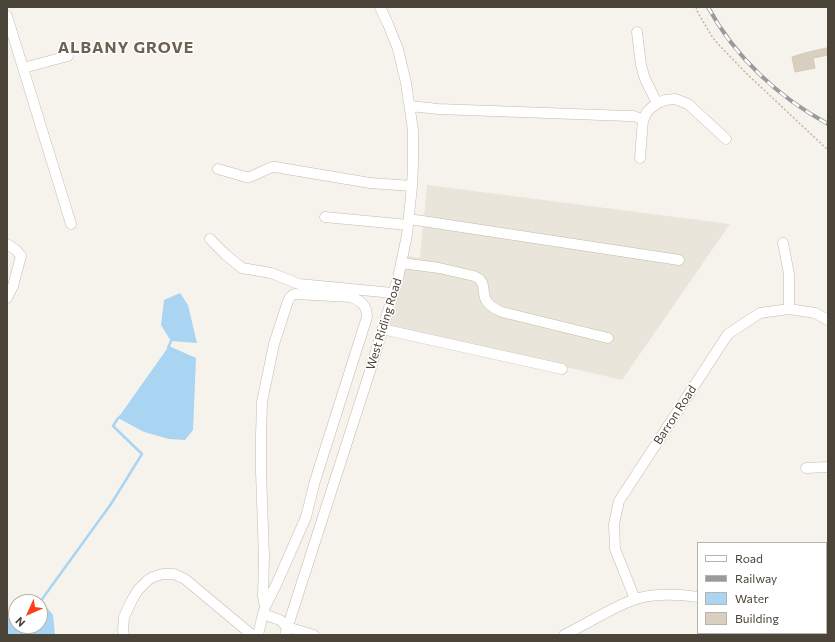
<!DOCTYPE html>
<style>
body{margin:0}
#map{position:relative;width:835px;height:642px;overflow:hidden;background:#f6f3ec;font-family:Commissioner,sans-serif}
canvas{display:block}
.frame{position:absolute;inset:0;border:8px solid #4b4439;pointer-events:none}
.legend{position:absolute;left:697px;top:542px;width:130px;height:92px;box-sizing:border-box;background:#fff;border:1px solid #b7b4b0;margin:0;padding:5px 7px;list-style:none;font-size:12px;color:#4b4439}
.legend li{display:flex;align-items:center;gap:8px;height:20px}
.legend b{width:20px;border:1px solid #b7b4b0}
.north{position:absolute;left:8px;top:594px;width:40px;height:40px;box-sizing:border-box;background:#fff;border:1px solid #b7b4b0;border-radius:50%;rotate:225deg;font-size:11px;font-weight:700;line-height:16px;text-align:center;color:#4b4439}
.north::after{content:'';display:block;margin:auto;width:14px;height:18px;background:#fc3f1d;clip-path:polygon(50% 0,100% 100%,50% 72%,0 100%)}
</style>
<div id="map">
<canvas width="835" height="642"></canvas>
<div class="frame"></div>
<ul class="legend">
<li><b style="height:5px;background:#fff"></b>Road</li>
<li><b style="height:5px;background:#9a9a9a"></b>Railway</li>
<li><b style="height:11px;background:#a9d4f2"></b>Water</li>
<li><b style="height:11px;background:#d8cfc1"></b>Building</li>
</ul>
<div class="north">N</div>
</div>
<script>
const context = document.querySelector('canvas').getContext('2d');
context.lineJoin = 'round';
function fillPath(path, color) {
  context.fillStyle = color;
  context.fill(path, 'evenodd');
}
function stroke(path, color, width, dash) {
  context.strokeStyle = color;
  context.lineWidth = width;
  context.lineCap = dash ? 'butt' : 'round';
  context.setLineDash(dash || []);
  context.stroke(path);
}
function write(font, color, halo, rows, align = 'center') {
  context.font = font + ' Commissioner,sans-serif';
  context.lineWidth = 3;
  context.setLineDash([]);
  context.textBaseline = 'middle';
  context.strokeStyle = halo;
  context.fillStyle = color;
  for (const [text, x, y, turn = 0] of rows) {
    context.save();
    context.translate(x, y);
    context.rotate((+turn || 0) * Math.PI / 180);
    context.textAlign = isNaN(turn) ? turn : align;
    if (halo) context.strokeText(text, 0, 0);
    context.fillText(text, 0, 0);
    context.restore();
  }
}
fillPath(new Path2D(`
 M427,185L730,224L622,380L384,325L403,255L420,258Z`), '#eae5da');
fillPath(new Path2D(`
 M180,293L188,305L197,343L171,341L161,325L164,300Z
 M169,346L196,358L193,430L185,440L169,439L144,432L118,418Z
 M41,600L53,615L55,635H7V618L16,614V626H40V602H37Z`), '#a9d4f2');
stroke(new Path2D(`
 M168,348L171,341
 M40,602L111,504L142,454L113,426L118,418L121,416`), '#a9d4f2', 2.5);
const building = new Path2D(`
 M828,48V55L813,58L815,68L795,72L792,57L805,53Z`);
fillPath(building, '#d8cfc1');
stroke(building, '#d3c7b4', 1);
const minor = new Path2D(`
 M7,16L71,224
 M637,32L641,65L645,79L657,103
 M23,68L68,56
 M410,106L438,109L628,116H634L643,120
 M640,158L643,120L647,112L652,107L660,102L665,100L675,99L688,104L726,139
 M218,169L246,177H250L272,167H275L370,183L412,186
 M325,217L408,225
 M409,219L679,260
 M210,239L226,255L242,268L271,273L299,284L393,293
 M783,243L789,274V309
 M7,244L16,250L21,256L13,286L7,298
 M402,263L439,268L474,276C486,281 482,288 485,298C487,305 495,309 502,312L608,338
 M382,329L562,369
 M806,468L828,467
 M635,599L615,549L614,524L619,501L728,334L760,313L789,309L815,313L828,320
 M263,614L265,607L277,583L306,517L315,481L367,317C367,305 361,301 351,297L295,294C291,295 290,297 288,301L274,344L262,402L261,436V472L264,557L263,596L265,607
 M826,614H828
 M124,635L123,630L124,617L132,600L138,590L148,580L153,577L163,574H174L185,579L252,635
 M258,635L263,614L280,620L287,627L314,635
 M285,635L370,371L398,278L407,235L412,186L413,164V130L406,83L398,49L388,24L380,7
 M564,635C587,624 609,609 633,600C651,593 679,594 698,597`);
stroke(minor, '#c2bbae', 11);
stroke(new Path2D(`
 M696,7L698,13L713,38L720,46L746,73L828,150`), '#c4b79f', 1.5, [2, 2]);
stroke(minor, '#fff', 10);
const rail = new Path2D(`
 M708,7C735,57 778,97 828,124`);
stroke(rail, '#9a9a9a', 4);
stroke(rail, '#fff', 2.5, [8]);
write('12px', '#4b4439', '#fff', [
 ["West Riding Road",384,324,-73],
 ["Barron Road",675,415,-57]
]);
context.letterSpacing = '1px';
write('bold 16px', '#6e6250', '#fff', [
 ["ALBANY GROVE",126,48]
]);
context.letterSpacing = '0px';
</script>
